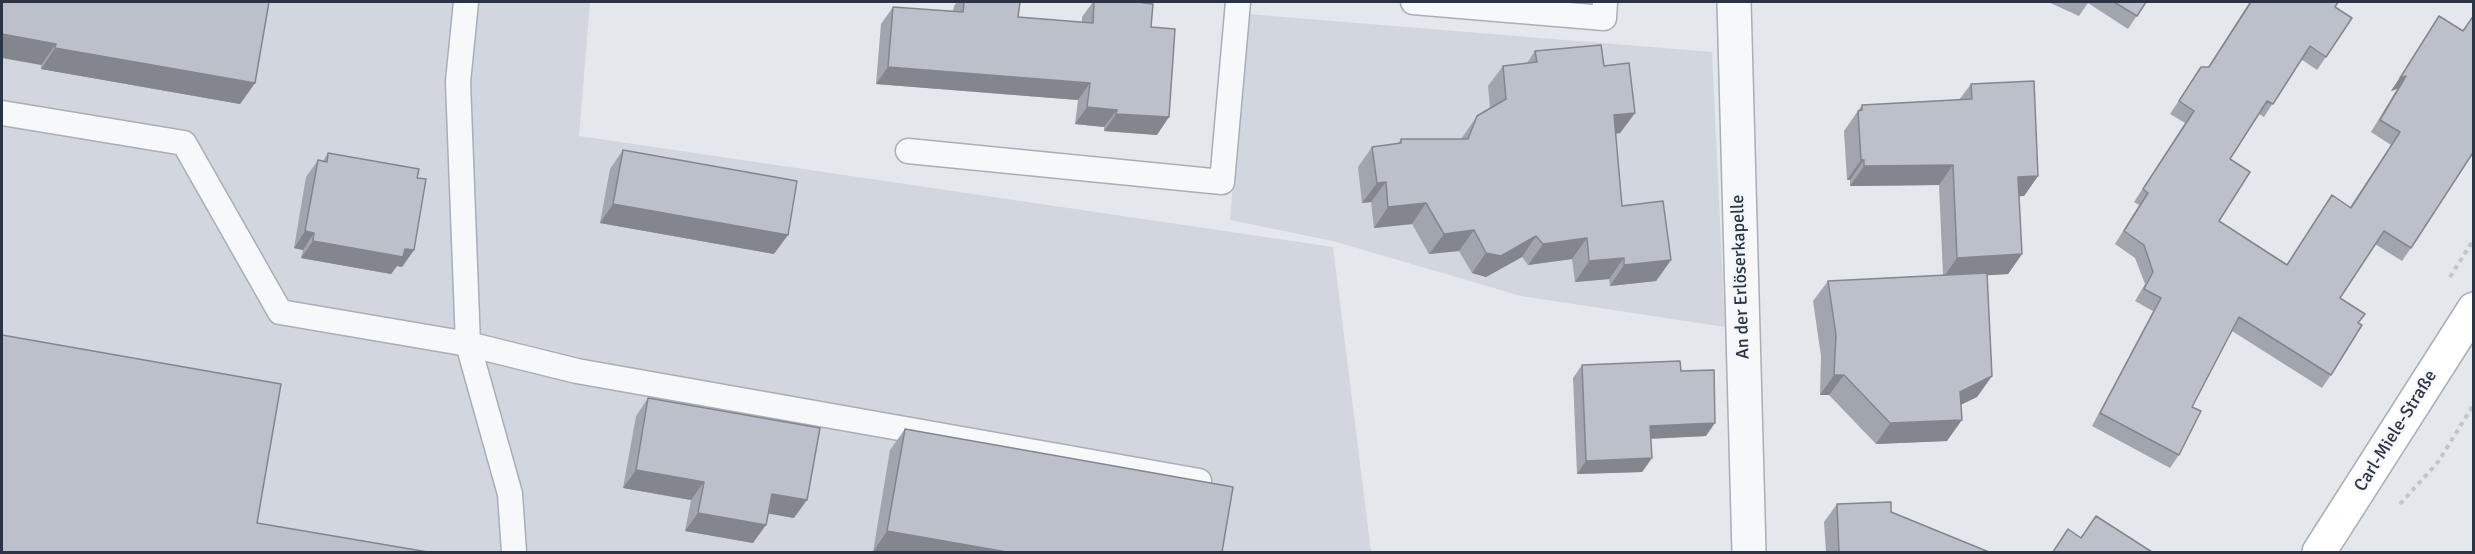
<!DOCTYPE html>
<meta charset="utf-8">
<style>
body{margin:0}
#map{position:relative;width:2475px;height:554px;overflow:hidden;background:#e4e7ec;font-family:Signika,sans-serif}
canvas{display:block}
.frame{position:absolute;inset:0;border:3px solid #2b3445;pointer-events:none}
</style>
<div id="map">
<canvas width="2475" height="554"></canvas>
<div class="frame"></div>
</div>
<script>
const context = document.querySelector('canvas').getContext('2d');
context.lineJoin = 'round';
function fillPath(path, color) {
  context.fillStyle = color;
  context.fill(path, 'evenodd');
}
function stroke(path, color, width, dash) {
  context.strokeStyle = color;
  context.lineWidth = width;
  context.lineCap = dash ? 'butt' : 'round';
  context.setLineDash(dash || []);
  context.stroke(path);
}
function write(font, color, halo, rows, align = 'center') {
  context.font = font + ' Signika,sans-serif';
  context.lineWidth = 4.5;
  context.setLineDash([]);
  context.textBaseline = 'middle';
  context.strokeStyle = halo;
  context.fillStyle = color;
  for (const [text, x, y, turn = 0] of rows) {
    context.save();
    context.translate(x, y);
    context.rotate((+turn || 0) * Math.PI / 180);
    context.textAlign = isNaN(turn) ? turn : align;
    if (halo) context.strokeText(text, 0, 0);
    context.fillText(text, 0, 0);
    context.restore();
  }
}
fillPath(new Path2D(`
 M2,2H590L579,136L1333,247L1371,552H2Z
 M1247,14L1712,52L1725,327L1521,296L1333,241L1230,220Z`), '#d2d6de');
const lane = new Path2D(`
 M466,2L458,82L468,344L510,494L514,552
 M1413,2L1604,18L1605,2
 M2,113L184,143L280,312L468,344L577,371L1199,481
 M908,151L1222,182L1238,2`);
const street = new Path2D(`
 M1734,2L1749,552`);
const secondary = new Path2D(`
 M2319,552L2474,309`);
stroke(lane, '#a9aeb7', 27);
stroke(street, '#a9aeb7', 36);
stroke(secondary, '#a9aeb7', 36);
stroke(new Path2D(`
 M2450,277L2474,239
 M2400,504L2438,462L2474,404`), '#c2c5cb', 4, [4.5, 4.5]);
stroke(lane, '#f7f8fa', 24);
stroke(street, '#f7f8fa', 33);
stroke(secondary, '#fff', 33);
fillPath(new Path2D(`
 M2,2L255,83L240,104L41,69V65Z
 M957,2H1020L1018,17L1082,22V17L1093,2H1137L1151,27L1157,135L1104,131V127L1075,124L1078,100L876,84L881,24L893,7L953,12L954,6Z
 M2048,2H2146L2128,29L2088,3L2079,16Z
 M2247,2H2338L2335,7L2326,57L2317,70L2301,59L2264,117L2259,114L2230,159L2219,221L2287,264L2332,195L2350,207L2391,145L2371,132L2397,89L2391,91L2439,16L2411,248L2402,261L2375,244L2340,298L2359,323L2331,375L2322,388L2232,331L2192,407L2179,455L2170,468L2092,426L2153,311L2135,301L2145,284L2135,258L2115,244L2139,205L2134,202L2185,123L2170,114L2201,67H2208L2249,3Z
 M1535,51L1604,66L1635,113L1620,133L1615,134L1622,206L1671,260L1656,281L1610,286L1609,279L1575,282L1572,259L1528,265L1522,257L1486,277L1472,273L1459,251L1429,254L1412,224L1374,228L1371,202L1362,203L1358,167L1372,147L1398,144L1401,139H1461L1477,116L1490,108L1488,86L1503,66L1527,63Z
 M1971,84L2038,176L2024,196H2019L2022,254L2008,274L1987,275L1992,376L1977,397L1961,405L1947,441L1876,444L1829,395H1820L1821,356L1813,301L1828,281L1943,275L1939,185L1850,186V180H1847L1844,131L1862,105L1959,100Z
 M623,150L774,254L600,223L610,169Z
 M328,153L417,178L414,250L402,267L397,266L391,274L301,258L303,250L294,248L306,177L318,160L323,161Z
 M1582,365L1681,371L1706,436L1651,439L1652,458L1642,472L1577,474L1573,378Z
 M648,398L794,518L768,513L753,543L685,531L691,500L623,488L636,416Z
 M905,429L1222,552H873L890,450Z
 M1837,504L1891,512L1989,552H1826L1824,522Z`), '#a1a5ae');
fillPath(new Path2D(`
 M2,34L56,44L41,65L2,58Z
 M55,48L255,83L240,104L41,69Z
 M888,67L1090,83L1078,100L876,84Z
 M2406,76L2397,89L2391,91L2400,78Z
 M1087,107L1117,110L1104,127L1075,124Z
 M1635,113L1620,133L1599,136L1614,115Z
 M1116,114L1169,117L1157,135L1104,131Z
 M1861,160H1864L1850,180H1847Z
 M1953,165L1939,185L1850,186L1864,166Z
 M2038,176L2024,196L2004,197L2018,177Z
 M1386,182L1371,202L1362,203L1377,183Z
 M1426,203L1412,224L1374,228L1388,207Z
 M613,204L788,235L774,254L600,223Z
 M1474,230L1459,251L1429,254L1444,234Z
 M305,231L314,233L303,250L294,248Z
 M1536,236L1522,257L1486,277L1472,273L1486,253Z
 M1587,238L1572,259L1528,265L1543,244Z
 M313,241L405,249L414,250L402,267L397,266L391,274L301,258Z
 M2022,254L2008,274L1943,278L1957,258Z
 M1624,258L1609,279L1575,282L1589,261Z
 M1671,260L1656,281L1610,286L1624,265Z
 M1834,375H1844L1829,395H1820Z
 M1992,376L1977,397L1945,412L1960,392Z
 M1962,420L1947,441L1876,444L1890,423Z
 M1715,423L1706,436L1641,439L1650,426Z
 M1652,458L1642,472L1577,474L1586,461Z
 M636,470L704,482L691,500L623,488Z
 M772,494L807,500L794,518L759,512Z
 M698,513L766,525L753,543L685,531Z
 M887,531L1007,552H873Z`), '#83868d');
const building = new Path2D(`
 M2,2H269L255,83L55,48L56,44L2,34Z
 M964,2H1020L1018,17L1093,23L1094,2H1137L1153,4L1151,27L1175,29L1169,117L1116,114L1117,110L1087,107L1090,83L888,67L893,7L963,12Z
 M2114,2H2146L2137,16Z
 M2251,2H2338L2335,7L2352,18L2326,57L2310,46L2273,104L2267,101L2230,159L2250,172L2219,221L2287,265L2332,195L2351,208L2400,132L2380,120L2406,76L2400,78L2439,16L2463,31L2474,15V151L2411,248L2384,231L2340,298L2365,314L2358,323L2362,325L2331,375L2239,317L2192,407L2201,411L2179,455L2100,413L2161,298L2144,289L2153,272L2144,245L2124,231L2148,193L2143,189L2194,111L2179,101L2201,67H2209Z
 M1601,45L1604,66L1629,63L1635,113L1614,115L1622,206L1663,201L1671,260L1624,265V258L1589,261L1587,238L1543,244L1536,236L1501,256L1486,253L1474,230L1444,234L1426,203L1388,207L1386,182L1377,183L1372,147L1401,143V139H1468L1477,116L1506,99L1503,66L1537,62L1535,51Z
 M2034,81L2038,176L2018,177L2022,254L1957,258L1953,165L1864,166V160H1861L1858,111L1862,110V105L1972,99L1971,84Z
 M623,150L797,181L788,235L613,204Z
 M328,153L419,169L417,178L426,179L414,250L405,249L403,257L313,241L314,233L305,231L318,160L327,162Z
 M1987,273L1992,376L1960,392L1962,420L1890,423L1844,375H1834L1836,335L1828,281Z
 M2,335L281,384L257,523L428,552H2Z
 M1680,361L1681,371L1714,370L1715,423L1650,426L1652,458L1586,461L1582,365Z
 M648,398L820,428L807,500L772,494L766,525L698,513L704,482L636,470Z
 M905,429L1233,487L1222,552H1007L887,531Z
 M1891,502V512L1989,552H1839L1837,504Z
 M2096,516L2152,552H2053L2068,529L2081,538Z`);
fillPath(building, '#bbc0ca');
stroke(building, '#83868d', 1.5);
write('18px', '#2b3445', '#f4f6f9', [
 ["An der Erlöserkapelle",1741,277,-92],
 ["Carl-Miele-Straße",2396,431,-58]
]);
</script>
